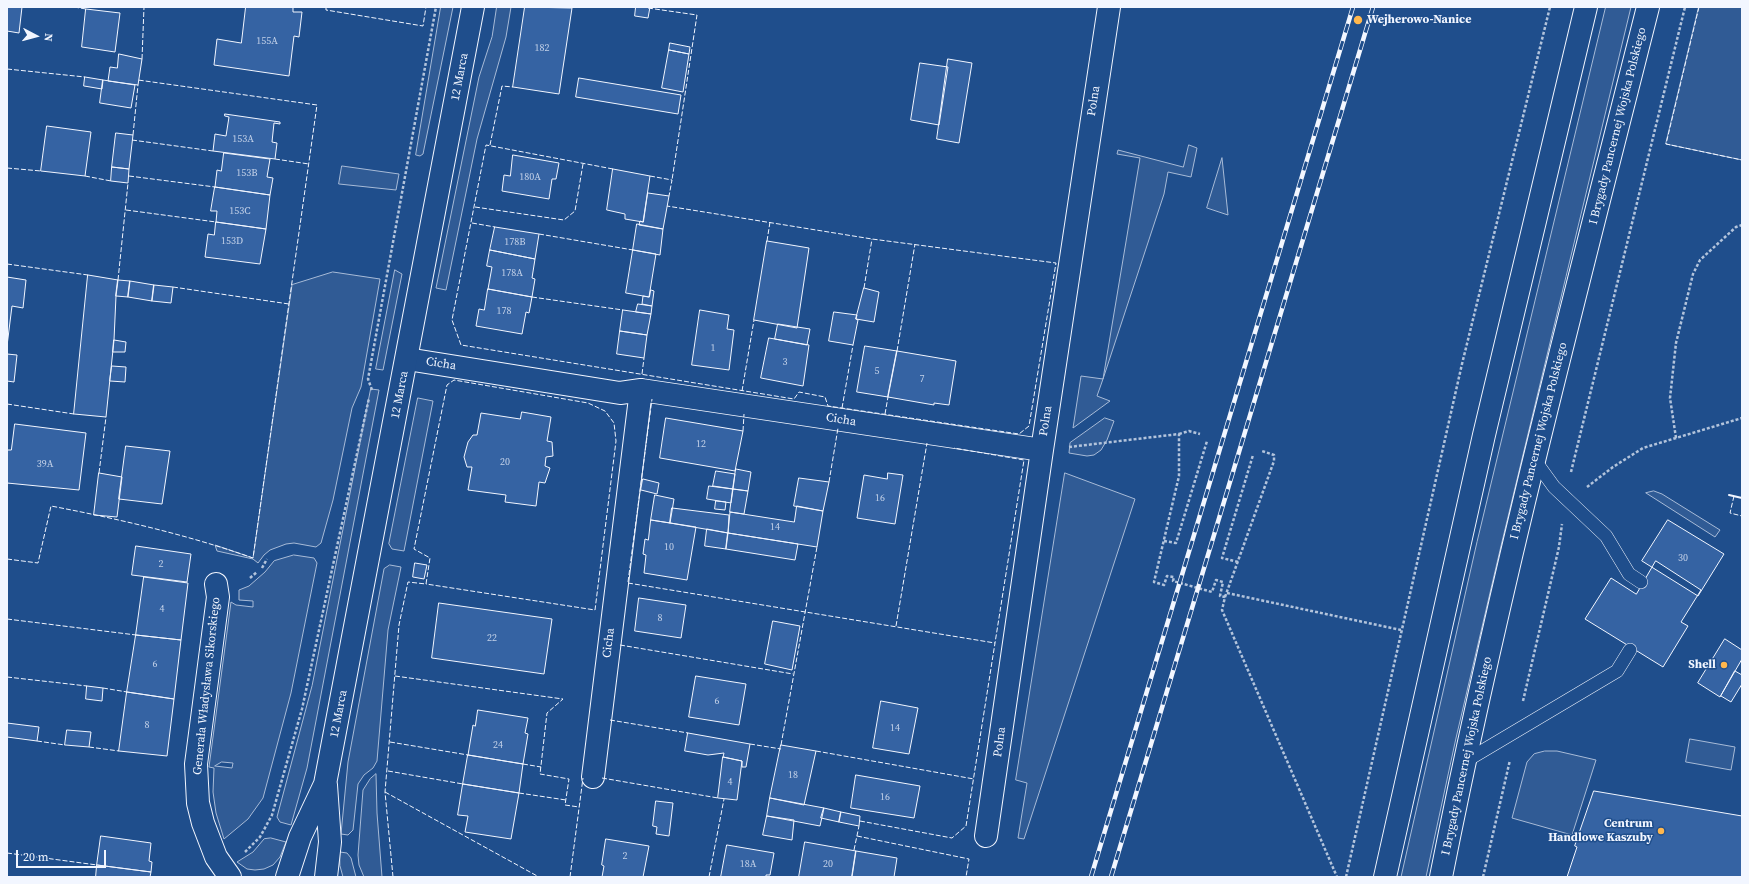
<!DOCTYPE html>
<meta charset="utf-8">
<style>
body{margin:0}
#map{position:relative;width:1749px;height:884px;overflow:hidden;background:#1f4e8c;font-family:"Source Serif 4",serif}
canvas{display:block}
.frame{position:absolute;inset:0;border:8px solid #f2f6ff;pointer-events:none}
.north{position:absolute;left:16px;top:16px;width:40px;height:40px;-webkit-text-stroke:3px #1f4e8c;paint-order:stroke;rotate:96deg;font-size:11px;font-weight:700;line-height:16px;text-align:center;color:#f2f6ff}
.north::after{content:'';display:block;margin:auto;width:14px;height:18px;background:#f2f6ff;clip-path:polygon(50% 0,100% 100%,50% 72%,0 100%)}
.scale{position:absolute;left:16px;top:850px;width:90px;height:18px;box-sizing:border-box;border:2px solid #f2f6ff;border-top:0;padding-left:5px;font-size:12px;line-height:14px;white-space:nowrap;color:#f2f6ff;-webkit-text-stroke:3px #1f4e8c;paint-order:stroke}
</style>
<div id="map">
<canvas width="1749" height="884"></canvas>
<div class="frame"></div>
<div class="north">N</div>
<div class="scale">20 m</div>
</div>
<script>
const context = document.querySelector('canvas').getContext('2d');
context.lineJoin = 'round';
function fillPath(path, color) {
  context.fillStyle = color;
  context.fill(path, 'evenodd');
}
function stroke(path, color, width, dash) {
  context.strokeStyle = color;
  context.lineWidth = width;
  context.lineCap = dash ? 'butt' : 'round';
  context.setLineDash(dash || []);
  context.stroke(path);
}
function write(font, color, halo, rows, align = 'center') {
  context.font = font + ' "Source Serif 4",serif';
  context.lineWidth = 3;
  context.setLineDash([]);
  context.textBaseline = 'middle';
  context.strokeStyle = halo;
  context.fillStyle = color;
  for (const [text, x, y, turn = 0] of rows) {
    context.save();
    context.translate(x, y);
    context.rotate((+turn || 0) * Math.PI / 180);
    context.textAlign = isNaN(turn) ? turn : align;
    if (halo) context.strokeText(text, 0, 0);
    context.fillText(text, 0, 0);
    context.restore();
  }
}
const built = new Path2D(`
 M441,7H453L423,154L420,156L416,155Z
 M497,7H511L506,37L477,139L446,290L436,288L479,77L492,37Z
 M1606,7H1631L1501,546L1456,738L1426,877H1401L1477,542Z
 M1699,7H1742V160L1666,144Z
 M1189,145L1197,148L1191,177L1168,172L1164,194L1103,379L1097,396L1110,401L1073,428L1081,376L1103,379L1140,158L1117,154L1118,150L1183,167Z
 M1222,158L1228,215L1207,208Z
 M342,166L399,174L396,190L339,184Z
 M395,270L402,274L383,370L376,369Z
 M333,272L380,279L361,387L352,408L333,500L321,543L316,547L294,543L286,544L270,550L264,555L258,563L253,559L217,551L215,545L253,558L292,285Z
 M371,389L379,390L307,768L291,825L280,822L277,817L312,686Z
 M418,398L433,401L404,551L392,549L389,544Z
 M1105,418L1114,421L1107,440L1101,450L1094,455L1087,456L1069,453L1070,443Z
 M1065,473L1135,499L1024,839L1018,838L1027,783L1016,780Z
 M1654,491L1662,494L1720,530L1715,537L1646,493Z
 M294,555L314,558L317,563L291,693L263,798L248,819L224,839L216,813L213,792L214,768L209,767L231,602L236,605L253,607V601L239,600V590L249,586L265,572L274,561ZM222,762L233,763L232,768L215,766Z
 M390,565L401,567L388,630L377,761L373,768L364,775L358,784L353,830L348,835L341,834L348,762L384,569Z
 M1690,739L1735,747L1731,770L1686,762Z
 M1545,751H1557L1596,760L1572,835L1512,818L1527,762L1534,754Z
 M376,774L377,813L382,877H364L359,865L358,855L363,790L370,779Z
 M271,838L286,842L280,857L273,865L264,869L255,870L247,869L237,862L253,852L264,839Z
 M340,852L347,853L351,858L356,877H343L340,866Z`);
fillPath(built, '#305b95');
stroke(built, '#a8bbd7', 1);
const building = new Path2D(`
 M7,7H22L19,33L7,31Z
 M246,7H293V12H302L299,37L294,36L289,76L214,65L217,39L241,43Z
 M525,7L572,8L559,94L513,87Z
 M636,7H650L648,18L635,16Z
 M86,9L120,13L115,52L82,47Z
 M670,43L690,47L689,54L669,50Z
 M669,50L689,54L683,92L662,88Z
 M119,54L142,59L138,85L108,81L110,67L117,68Z
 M948,59L972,63L959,143L937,139Z
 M920,63L948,67L939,125L911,120Z
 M85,77L103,80L102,89L84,86Z
 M579,78L681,95L678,114L576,97Z
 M103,80L135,85L131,108L100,103Z
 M225,114L280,122V124L274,123L272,142L277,143L275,159L213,151L215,134L226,136L229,117L225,116Z
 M47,126L91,132L85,176L41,171Z
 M116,133L133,135L129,169L112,167Z
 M224,153L270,159L267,177L273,178L270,195L215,187L217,170L221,171Z
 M513,155L559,163L556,179H552L549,199L502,191L504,175L510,176Z
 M112,167L129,169L128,183L111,181Z
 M613,169L650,176L643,222L625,219V214L607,210Z
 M215,187L270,195L266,229L216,222L217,211H211Z
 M648,193L669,196L663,229L639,225L640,221L643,222Z
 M216,222L266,229L260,264L205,257L208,234L214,235Z
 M637,224L663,229L660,255L633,250Z
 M495,227L539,234L535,259L490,250Z
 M767,241L809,248L797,328L754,320Z
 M490,250L535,259L532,278L535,279L532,297L488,289L492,267L487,266Z
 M633,250L656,254L649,297L626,293Z
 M88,275L118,280L116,296L114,340L106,417L74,414Z
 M7,277L26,280L23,308L12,306L7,346Z
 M118,280L130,281L128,297L116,296Z
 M130,281L154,285L152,301L128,297Z
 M154,285L173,287L171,303L152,301Z
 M864,288L879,292L874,322L856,319Z
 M488,289L532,297L529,313L526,312L522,334L476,326L479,309L484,310Z
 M651,290L654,291L652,306L642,304L643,296L649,297Z
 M638,304L652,306L651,314L636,312Z
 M623,310L651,314L647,335L620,331Z
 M700,310L729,315L727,329L734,330L729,370L692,365Z
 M834,312L857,315L856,319L858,320L853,345L829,341Z
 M778,324L810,329L807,345L775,339Z
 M620,331L647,335L644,358L617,354Z
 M769,338L809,345L803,386L761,378Z
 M114,340L126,342L125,352H113Z
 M865,346L897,351L888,397L857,392Z
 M897,351L956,361L949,405L934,403V405L888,397Z
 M7,354L17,355L14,382L7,381Z
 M112,366L126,367L125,382L110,381Z
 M522,412L551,417L547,441L552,442L553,456L546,457L545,466L550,468L545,483L539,482L536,506L505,502L506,495L468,490L472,467H467L464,457L468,442L473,435H477L481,413L520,419Z
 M666,418L743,431L735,471L660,458Z
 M15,424L86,433L79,490L7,483V450H11Z
 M126,446L170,451L162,504L119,499Z
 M736,469L751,472L748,491L733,489Z
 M716,471L735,474L733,489L713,486Z
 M99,473L122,477L117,517L94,515Z
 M888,473L903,475L895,524L857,518L864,475L887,479Z
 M799,478L829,482L823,511L794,506Z
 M643,479L659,483L657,494L641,490Z
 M709,486L733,489L731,503L707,499Z
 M733,489L748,491L744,514L730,512Z
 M655,495L674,499L670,523L651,520Z
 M716,501L726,502L725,510L715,509Z
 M797,506L823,511L817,547L728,533L730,512L794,522Z
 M672,508L729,515L728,533L670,523Z
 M651,520L696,527L687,580L644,573L646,555L643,554L645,539L648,540Z
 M1668,520L1724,554L1698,596L1642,561Z
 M707,529L728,533L726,549L705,546Z
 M728,533L798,544L795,560L726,549Z
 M136,546L191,554L187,582L132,575Z
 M1656,561L1701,590L1681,622L1688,626L1663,667L1585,619L1611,578L1636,594Z
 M415,563L427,565L424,579L413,577Z
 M144,577L188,583L181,640L136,635Z
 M639,598L686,605L681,638L635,631Z
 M439,603L552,619L544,674L432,658Z
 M773,621L800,626L792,670L765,664Z
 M136,635L181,640L174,699L127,692Z
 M1725,639L1742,650V659L1720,697L1698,683Z
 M1735,671L1742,675V684L1731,702L1721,696Z
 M696,676L746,684L739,725L689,717Z
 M87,686L103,688L102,701L86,699Z
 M127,692L174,699L167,756L119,751Z
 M881,701L918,708L909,754L873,748Z
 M478,710L528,718L525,733L528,734L523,764L468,755L473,725L475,726Z
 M7,723L39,727L37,741L7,737Z
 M67,730L91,732L89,747L65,745Z
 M688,733L750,744L746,767H742V761L723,757L724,753L708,755L685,751Z
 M781,745L816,751L804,805L770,798Z
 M468,755L523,764L519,793L463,784Z
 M723,757L742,761L737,800L718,798Z
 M856,775L920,786L914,818L851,808Z
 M463,784L519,793L511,839L465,832L468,816L458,815Z
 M1594,791L1742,816V877H1567L1577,847L1575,846Z
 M770,798L824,808L820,826L767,816Z
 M656,801L673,803L669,836L656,834L657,827L653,826Z
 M824,808L841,812L839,822L821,818Z
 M841,812L860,816L859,826L839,822Z
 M767,816L794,820L792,840L763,835Z
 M101,836L151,843L149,861L152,862L151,872L97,865Z
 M606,839L649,846L643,877H602L604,866L602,865Z
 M805,842L856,851L852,877H799Z
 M727,845L774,853L770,875H766V877H721Z
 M856,851L897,858L894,877H852Z
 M97,865L151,872L150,877H96Z`);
fillPath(building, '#3563a3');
stroke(building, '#f2f6ff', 1);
const lane = new Path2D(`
 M1533,458L1554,487L1606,536L1629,574L1641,582
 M1464,762L1617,671L1630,650`);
const street = new Path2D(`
 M407,359L620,393L641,390L1042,450
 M216,584L218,597L196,764L198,803L203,823L216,857L230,877
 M593,777L641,390
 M986,836L1042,450L1109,7`);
const secondary = new Path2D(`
 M326,785L330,842L326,877
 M287,877L300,837L325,784L473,7`);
const primary = new Path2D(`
 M1385,877L1484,435L1586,7
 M1441,877C1499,584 1575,296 1648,7`);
stroke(lane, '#f2f6ff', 14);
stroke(street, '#f2f6ff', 24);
stroke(secondary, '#f2f6ff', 24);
stroke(primary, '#f2f6ff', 24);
stroke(new Path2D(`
 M372,390L368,379L436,7
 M1179,434L1189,431L1200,434
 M1676,438L1670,398L1676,343L1693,274L1700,260L1736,227L1742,225
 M1069,447L1179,434V476L1154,582L1164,585L1167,576L1174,577L1173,581L1212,592L1216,580L1223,582L1220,596L1225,597L1222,610L1337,877
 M1571,472L1685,7
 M1587,487L1613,467L1643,448L1742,418
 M1164,541L1176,543L1207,441
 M1238,562L1222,558L1253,455
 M262,568L267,559
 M250,578L257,572
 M1227,593L1401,630
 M1225,597L1274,461V455L1262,451
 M1523,701L1559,547L1562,524
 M245,852L260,837L272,815L302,709L369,398
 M1346,877L1462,364L1550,7
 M1483,877L1510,760`), '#b3c4dc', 2.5, [3, 2]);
stroke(lane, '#1f4e8c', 13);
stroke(street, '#1f4e8c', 22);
stroke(secondary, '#1f4e8c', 22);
stroke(primary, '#1f4e8c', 22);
const rail = new Path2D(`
 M1091,877L1353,7
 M1111,877L1373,7`);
stroke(rail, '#f2f6ff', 4.5);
stroke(rail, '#1f4e8c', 3, [9]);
stroke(new Path2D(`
 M74,7L86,9
 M326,7V10L423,26L426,7
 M1699,7L1666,144L1742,160
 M648,8L697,15L672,180
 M142,59L144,7
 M7,69L85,77
 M133,135L138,85
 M132,140L213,151
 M490,145L502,86L513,87
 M275,159L309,164
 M7,168L41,171
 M613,169L486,145L452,320L461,345L794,399L799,392L825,397L828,406L1019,434L1029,426L1056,263L872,239L667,206
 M85,176L111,181
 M129,176L215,187
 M650,176L672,180L669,196
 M475,207L564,220L575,211L583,164
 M126,210L216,222
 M472,223L495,227
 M539,234L633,250
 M767,241L770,222
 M7,264L88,275
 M118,280L128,183
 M173,287L289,304
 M864,288L872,239
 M532,297L623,310
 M897,351L915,244
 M642,374L644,358
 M742,391L754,320
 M7,404L74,414
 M842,408L853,345
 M885,414L888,397
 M743,431L744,414
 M99,473L106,417
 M829,482L838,428
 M1734,496L1730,513L1742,516
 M7,559L38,563L51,506C119,519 188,535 253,558L317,105L138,80
 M628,582L652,399
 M628,583L995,643
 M7,619L136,635
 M896,626L927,443
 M620,645L793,674
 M395,676L563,699L547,713L540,774L569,779L565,805L579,807
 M7,677L87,686
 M103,688L127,692
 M610,720L688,733
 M37,741L65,745
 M390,742L468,755
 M750,744L781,749
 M781,745L817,547
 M89,747L119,751
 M816,751L974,779
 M523,764L541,767
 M388,771L463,784
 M602,778L718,798
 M385,792L539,877
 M519,793L566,800
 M860,821L952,838L966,826L1024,460L954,448
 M857,836L969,859L966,877
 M854,850L859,826
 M7,853L97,865
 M393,877L385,792L399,625L408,582L426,584L430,558L414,549L447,385L454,380L588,403L605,411L614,423L616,441L595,610L426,584
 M570,877L583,778
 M709,877L724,799`), '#f2f6ff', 1, [5, 2]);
stroke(new Path2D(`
 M1729,495L1742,498`), '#f2f6ff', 2);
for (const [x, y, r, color] of [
 [1358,20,5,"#ffb74d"],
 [1724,665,4,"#ffb74d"],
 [1661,831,4,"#ffb74d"]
]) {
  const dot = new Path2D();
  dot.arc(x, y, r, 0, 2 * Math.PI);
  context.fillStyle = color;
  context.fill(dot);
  stroke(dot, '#1f4e8c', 1.5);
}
write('10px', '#c3d1e8', null, [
 ["155A",267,41],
 ["182",542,48],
 ["153A",243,139],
 ["153B",247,173],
 ["180A",530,177],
 ["153C",240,211],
 ["153D",232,241],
 ["178B",515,242],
 ["178A",512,273],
 ["178",504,311],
 ["1",713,348],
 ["3",785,362],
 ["5",877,371],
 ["7",922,379],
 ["12",701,444],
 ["20",505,462],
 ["39A",45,464],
 ["16",880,498],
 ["14",775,527],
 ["10",669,547],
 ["30",1683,558],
 ["2",161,564],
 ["4",162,609],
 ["8",660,618],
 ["22",492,638],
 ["6",155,664],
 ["6",717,701],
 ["8",147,725],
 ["14",895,728],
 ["24",498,745],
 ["18",793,775],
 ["4",730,782],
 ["16",885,797],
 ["2",625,856],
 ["18A",748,864],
 ["20",828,864]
]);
write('bold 12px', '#f2f6ff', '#1f4e8c', [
 ["Wejherowo-Nanice",1367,20,"left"],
 ["Shell",1716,665],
 ["Centrum",1653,824],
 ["Handlowe Kaszuby",1653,838]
], 'right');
write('12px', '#f2f6ff', '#1f4e8c', [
 ["12 Marca",460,77,-79],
 ["Polna",1094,101,-81],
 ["I Brygady Pancernej Wojska Polskiego",1618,126,-76],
 ["Cicha",441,364,9],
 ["12 Marca",400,395,-79],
 ["Cicha",841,420,9],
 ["Polna",1046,421,-81],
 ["I Brygady Pancernej Wojska Polskiego",1539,441,-76],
 ["Cicha",609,643,-83],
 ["Generała Władysława Sikorskiego",207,686,-84],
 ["12 Marca",339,714,-79],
 ["Polna",1000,742,-82],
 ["I Brygady Pancernej Wojska Polskiego",1467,756,-78]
]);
</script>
